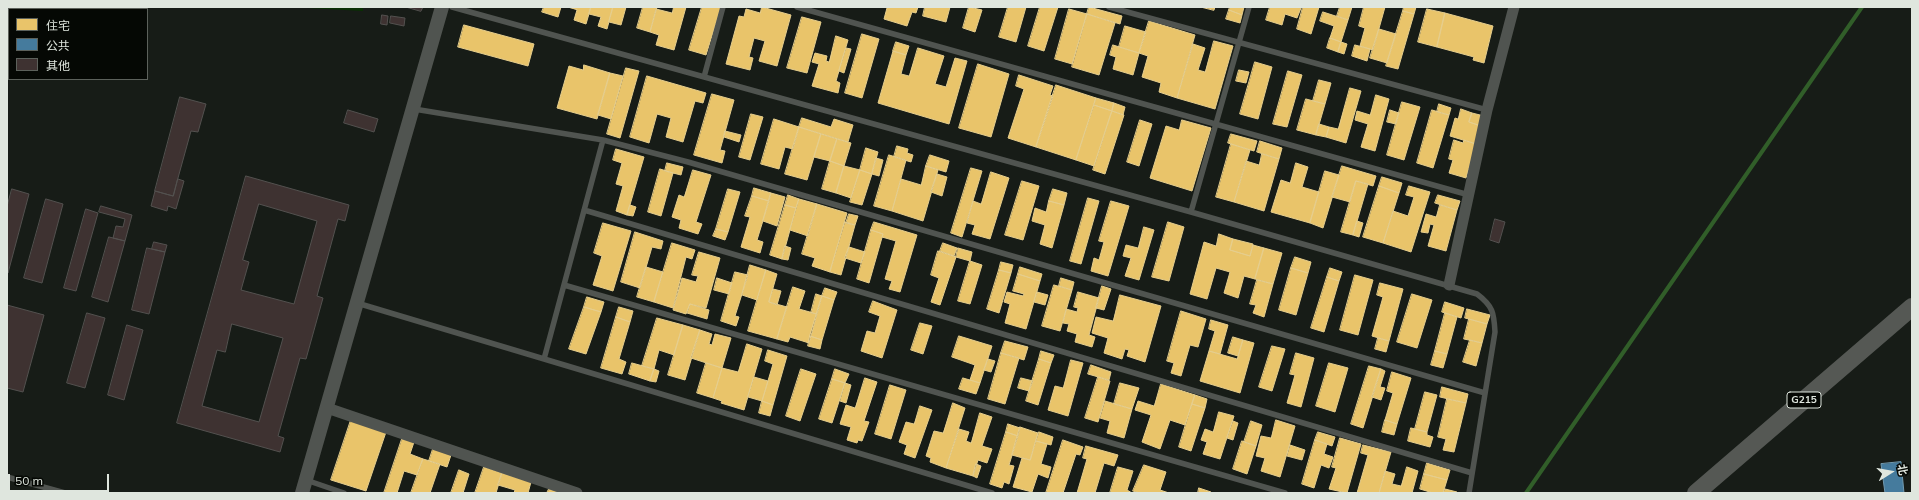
<!DOCTYPE html>
<meta charset="utf-8">
<style>
body{margin:0}
#map{position:relative;width:1919px;height:500px;overflow:hidden;background:#171c17;font-family:Mulish,"Noto Sans SC",sans-serif}
canvas{display:block}
.frame{position:absolute;inset:0;border:8px solid #dfe6de;pointer-events:none}
.legend{position:absolute;left:8px;top:8px;width:140px;height:72px;box-sizing:border-box;background:#050804;border:1px solid #5c615b;margin:0;padding:5px 7px;list-style:none;font-size:12px;color:#dfe6de}
.legend li{display:flex;align-items:center;gap:8px;height:20px}
.legend b{width:20px;border:1px solid #5c615b}
.north{position:absolute;left:1871px;top:452px;width:40px;height:40px;-webkit-text-stroke:3px #050804;paint-order:stroke;rotate:79deg;font-size:11px;font-weight:700;line-height:16px;text-align:center;color:#dfe6de}
.north::after{content:'';display:block;margin:auto;width:14px;height:18px;background:#dfe6de;clip-path:polygon(50% 0,100% 100%,50% 72%,0 100%)}
.scale{position:absolute;left:8px;top:474px;width:101px;height:18px;box-sizing:border-box;border:2px solid #dfe6de;border-top:0;padding-left:5px;font-size:12px;line-height:14px;white-space:nowrap;color:#dfe6de;-webkit-text-stroke:3px #050804;paint-order:stroke}
</style>
<div id="map">
<canvas width="1919" height="500"></canvas>
<div class="frame"></div>
<ul class="legend">
<li><b style="height:11px;background:#e9c46a"></b>住宅</li>
<li><b style="height:11px;background:#457b9d"></b>公共</li>
<li><b style="height:11px;background:#3e3231"></b>其他</li>
</ul>
<div class="north">北</div>
<div class="scale">50 m</div>
</div>
<script>
const context = document.querySelector('canvas').getContext('2d');
context.lineJoin = 'round';
function fillPath(path, color) {
  context.fillStyle = color;
  context.fill(path, 'evenodd');
}
function stroke(path, color, width, dash) {
  context.strokeStyle = color;
  context.lineWidth = width;
  context.lineCap = dash ? 'butt' : 'round';
  context.setLineDash(dash || []);
  context.stroke(path);
}
function write(font, color, halo, rows, align = 'center') {
  context.font = font + ' Mulish,sans-serif';
  context.lineWidth = 4;
  context.setLineDash([]);
  context.textBaseline = 'middle';
  context.strokeStyle = halo;
  context.fillStyle = color;
  for (const [text, x, y, turn = 0] of rows) {
    context.save();
    context.translate(x, y);
    context.rotate((+turn || 0) * Math.PI / 180);
    context.textAlign = isNaN(turn) ? turn : align;
    if (halo) context.strokeText(text, 0, 0);
    context.fillText(text, 0, 0);
    context.restore();
  }
}
fillPath(new Path2D(`
 M289,7H363V11Z`), '#0a3004');
const homes = new Path2D(`
 M544,7H561L558,17L542,12Z
 M568,7H591L586,24L574,20L577,10Z
 M591,7H613L607,29L598,26L601,17L589,14Z
 M613,7H626L621,25L609,22Z
 M643,7H657L650,32L637,28Z
 M674,7H686L674,50L656,45L659,35L650,32L656,9L672,13Z
 M702,7H721L706,55L689,50Z
 M762,7L791,15L777,66L759,61L765,41L754,38L749,57L753,58L750,70L726,64L739,16L744,17L746,9L760,13Z
 M883,7H918L916,13L912,12L907,26L884,19L887,8Z
 M925,7H950L946,22L923,16Z
 M969,7L982,10L975,32L963,28Z
 M1008,7H1026L1016,42L999,37Z
 M1040,7H1058L1044,51L1028,46Z
 M1089,7L1122,16L1120,24L1087,14Z
 M1201,7H1215L1214,10Z
 M1230,7H1244L1242,15L1229,10Z
 M1270,7H1299L1301,8L1297,18L1285,14L1282,25L1266,20Z
 M1303,7H1319L1311,34L1297,29Z
 M1340,7H1352L1348,20L1337,16Z
 M1364,7H1385L1373,50L1360,46L1365,28L1359,26Z
 M1404,7H1416L1414,14L1403,11Z
 M1069,9L1087,14L1072,64L1055,59Z
 M1427,9L1445,13L1437,47L1418,42Z
 M1229,10L1242,15L1240,23L1226,19Z
 M1403,11L1414,14L1398,69L1386,66Z
 M1323,12L1348,20L1341,42L1330,38L1334,26L1320,21Z
 M1445,13L1493,26L1484,63L1473,60L1474,57L1437,47Z
 M1087,14L1115,23L1099,75L1072,67Z
 M802,17L821,22L807,73L787,68Z
 M1149,21L1195,35L1177,98L1159,92L1161,83L1142,77L1148,56L1139,53Z
 M464,25L534,44L528,66L458,47Z
 M1125,26L1146,32L1139,53L1119,47Z
 M1379,29L1396,34L1387,63L1370,58Z
 M862,34L879,39L862,98L845,93Z
 M836,36L848,40L836,81L840,83L838,93L812,86L819,64L812,62L815,53L827,56L826,61L829,62Z
 M1330,38L1341,42L1338,52L1327,48Z
 M1214,41L1233,46L1215,109L1177,98L1193,44L1205,48L1198,70L1205,72Z
 M896,42L909,46L906,55L893,51Z
 M1341,42L1347,44L1344,54L1338,52Z
 M1113,45L1139,53L1133,75L1113,69L1116,57L1110,55Z
 M1355,45L1370,49L1367,61L1352,56Z
 M846,48L851,49L844,73L839,71Z
 M918,48L944,56L935,84L946,87L955,58L967,61L949,124L878,103L893,51L906,55L901,74L909,76Z
 M1255,62L1272,67L1258,119L1240,114Z
 M978,64L1009,74L991,137L959,128Z
 M584,65L610,73L597,119L557,108L569,66L583,70Z
 M626,68L639,71L620,138L607,134Z
 M1239,70L1249,72L1246,83L1236,81Z
 M1288,71L1302,75L1287,127L1273,124Z
 M610,73L623,76L611,119L598,115Z
 M1019,75L1053,86L1050,95L1053,96L1036,147L1008,138L1024,89L1016,86Z
 M647,76L706,93L703,103L695,101L683,142L666,137L671,118L657,114L649,143L630,137Z
 M1319,80L1331,83L1325,104L1313,101Z
 M1056,85L1096,98L1076,160L1036,147Z
 M1350,88L1361,91L1346,143L1326,137L1329,127L1338,129Z
 M712,94L734,100L720,150L725,151L722,163L694,155Z
 M1376,95L1389,99L1375,151L1361,147L1368,124L1355,120L1357,111L1370,115Z
 M1096,98L1114,103L1112,111L1094,105Z
 M1306,99L1325,104L1316,135L1297,130Z
 M1402,102L1420,107L1404,160L1387,155Z
 M1114,103L1125,107L1123,115L1112,111Z
 M1439,104L1451,108L1449,115L1437,112Z
 M1094,105L1112,111L1094,166L1076,160Z
 M1461,109L1472,113L1469,122L1481,126L1476,144L1450,136L1455,118L1458,119Z
 M1390,110L1399,113L1396,124L1387,122Z
 M1432,110L1449,115L1433,168L1417,163Z
 M1112,111L1124,115L1105,174L1093,170Z
 M1472,113L1484,116L1481,126L1469,122Z
 M751,114L763,117L750,160L739,157Z
 M802,118L831,127L834,119L853,125L848,142L799,127Z
 M774,119L799,127L793,149L785,147L779,169L761,164Z
 M1140,120L1152,124L1139,166L1127,162Z
 M1182,120L1211,128L1192,191L1150,178L1166,126L1179,130Z
 M1319,124L1329,127L1326,137L1316,135Z
 M799,127L821,134L807,180L785,174Z
 M725,131L741,135L739,142L724,137Z
 M821,134L837,139L830,161L814,157Z
 M1231,134L1257,141L1254,151L1228,143Z
 M837,139L851,143L844,166L830,161Z
 M1454,140L1463,143L1464,140L1476,144L1466,178L1449,173L1453,160L1449,159Z
 M1260,141L1282,148L1279,159L1257,152Z
 M1231,144L1250,150L1234,202L1216,197Z
 M897,146L908,149L907,153L913,155L911,162L894,157Z
 M866,148L878,152L872,174L860,170Z
 M616,149L644,157L627,215L616,211L623,186L616,184L622,163L613,160Z
 M1262,154L1279,159L1264,211L1234,202L1246,161L1259,165Z
 M889,155L906,160L892,211L874,206Z
 M930,155L949,161L946,172L926,166Z
 M876,158L883,160L879,176L872,174Z
 M830,161L844,166L836,193L822,189Z
 M667,163L683,167L681,175L665,171Z
 M1296,163L1308,167L1302,187L1319,192L1310,223L1271,212L1281,180L1290,183Z
 M844,166L860,170L851,198L836,193Z
 M926,166L938,170L923,221L892,211L901,179L921,185Z
 M1342,166L1376,176L1373,186L1356,181L1350,202L1332,197Z
 M971,168L982,171L962,237L951,233Z
 M660,169L673,173L661,216L648,212Z
 M693,170L711,175L696,222L702,224L698,234L679,228L681,220L672,217L679,195L684,197Z
 M860,170L872,174L862,205L850,202Z
 M1325,171L1339,175L1323,228L1310,223Z
 M991,172L1009,178L990,239L972,234L975,225L967,223L973,201L981,204Z
 M937,174L947,177L942,196L931,192Z
 M1382,177L1402,183L1399,193L1379,186Z
 M1022,181L1039,186L1023,240L1005,235Z
 M1356,181L1368,184L1353,235L1341,232Z
 M1379,186L1399,193L1383,243L1363,237Z
 M1409,186L1430,192L1411,252L1383,243L1393,211L1408,216L1414,197L1406,195Z
 M754,188L771,193L769,201L752,196Z
 M728,189L740,192L728,232L716,229Z
 M1053,189L1067,193L1064,205L1049,201Z
 M771,193L785,197L777,226L763,221Z
 M788,195L799,199L796,208L785,205Z
 M1438,195L1460,201L1457,210L1435,203Z
 M752,196L769,201L757,240L763,242L760,253L741,247L750,217L745,216Z
 M1088,198L1099,201L1081,264L1070,261Z
 M799,199L817,204L808,236L790,230Z
 M1049,201L1064,205L1052,248L1040,244L1045,225L1032,221L1035,208L1046,212Z
 M1111,201L1129,206L1108,276L1091,271L1094,258L1099,260L1104,242L1099,241Z
 M817,204L847,213L830,272L812,266L815,258L802,254Z
 M630,205L636,207L633,216L627,215Z
 M785,205L796,208L782,259L770,255Z
 M1440,205L1457,210L1446,251L1428,246L1434,225L1430,224L1428,233L1421,232L1426,214L1436,217Z
 M849,214L858,216L855,225L846,223Z
 M1357,221L1363,223L1359,237L1353,235Z
 M845,222L855,225L841,275L830,272Z
 M874,222L917,235L900,292L889,289L892,281L885,279L896,241L882,237L883,234L871,230Z
 M1168,222L1184,227L1169,281L1152,277Z
 M603,223L631,231L613,291L593,285L602,256L594,253Z
 M1144,227L1154,230L1139,280L1125,276L1131,258L1123,256L1126,245L1138,248Z
 M716,229L728,232L725,240L713,236Z
 M871,230L883,234L869,283L857,279Z
 M635,232L663,241L661,249L652,247L640,288L621,282Z
 M1219,234L1233,239L1230,250L1250,256L1253,245L1264,248L1255,279L1244,276L1238,298L1224,293L1230,272L1216,268L1207,299L1190,294L1204,242L1216,246Z
 M1233,239L1253,244L1250,256L1230,250Z
 M672,243L695,250L692,259L686,257L673,308L654,302Z
 M943,243L957,248L954,256L940,251Z
 M785,246L791,248L788,260L782,259Z
 M849,247L865,252L861,263L845,258Z
 M958,248L972,252L970,261L956,257Z
 M1264,248L1282,253L1273,284L1255,279Z
 M938,251L956,257L940,305L931,302L939,278L931,275Z
 M699,252L720,258L706,308L690,304L686,314L673,310L682,278L696,282L698,276L692,275Z
 M1295,257L1311,262L1308,273L1291,268Z
 M970,261L982,265L970,304L958,301Z
 M1001,262L1013,265L1011,273L999,270Z
 M750,265L766,270L757,300L742,295Z
 M646,267L663,272L654,302L637,297Z
 M1020,267L1042,274L1040,281L1018,274Z
 M1291,268L1308,273L1296,315L1279,310Z
 M1330,268L1342,272L1339,281L1327,277Z
 M766,270L777,274L769,302L787,307L777,339L748,331Z
 M999,270L1011,273L999,313L987,309Z
 M735,272L748,275L735,316L739,317L736,326L721,321Z
 M1018,274L1040,281L1026,329L1005,323L1010,304L1004,302L1007,292L1023,296L1024,294L1013,291Z
 M1355,275L1373,280L1358,335L1340,330Z
 M1327,277L1339,281L1324,332L1311,328Z
 M717,278L732,283L729,294L714,290Z
 M1061,278L1074,282L1072,290L1059,286Z
 M1257,280L1273,284L1264,317L1253,313L1256,305L1250,304Z
 M1380,283L1403,289L1389,341L1372,336L1383,297L1377,295Z
 M1054,285L1072,290L1060,331L1042,326Z
 M1102,286L1111,289L1104,310L1096,308Z
 M793,287L805,291L799,309L817,314L809,343L790,337L788,342L777,339Z
 M825,288L837,292L834,300L822,296Z
 M773,289L781,291L777,305L769,302Z
 M1037,292L1048,295L1045,305L1034,302Z
 M1078,292L1099,298L1089,335L1095,337L1092,347L1075,342L1077,334L1067,331L1069,324L1063,323L1066,309L1077,312L1078,308L1074,307Z
 M816,294L822,296L817,314L811,313Z
 M1412,294L1432,300L1417,348L1397,342Z
 M1120,295L1161,306L1145,362L1127,356L1129,350L1125,349L1122,359L1104,353L1108,338L1092,333L1096,317L1113,321Z
 M822,296L834,300L822,340L810,336Z
 M587,297L604,302L601,312L584,307Z
 M873,301L897,310L882,358L861,351L867,331L875,333L880,316L869,312Z
 M1445,302L1464,308L1461,318L1442,312Z
 M690,304L709,310L707,319L687,313Z
 M584,307L601,312L586,354L569,349Z
 M619,307L633,311L630,322L616,317Z
 M1467,309L1490,315L1487,324L1465,318Z
 M1181,311L1206,319L1198,347L1190,345L1181,376L1171,373L1174,363L1167,361Z
 M1445,313L1457,317L1447,354L1435,351Z
 M616,317L630,322L619,359L626,362L622,374L601,368Z
 M657,318L683,325L674,355L659,350L654,369L642,366Z
 M1469,319L1487,324L1482,343L1464,339Z
 M1211,320L1228,325L1220,354L1209,351L1215,331L1209,329Z
 M920,323L932,326L923,354L911,350Z
 M683,325L700,330L685,380L668,375Z
 M700,330L712,334L709,344L712,345L715,334L731,338L722,368L691,358Z
 M810,336L822,340L820,349L808,346Z
 M959,336L992,346L980,383L970,380L975,365L952,357Z
 M1233,337L1243,340L1238,356L1228,353Z
 M1378,338L1389,341L1386,352L1375,349Z
 M1243,340L1254,343L1240,393L1200,381L1209,351L1237,359Z
 M1470,340L1482,343L1476,366L1463,362Z
 M1005,341L1028,347L1024,360L1001,353Z
 M747,344L762,349L744,410L721,403L722,401L713,398L722,368L738,372Z
 M1272,346L1285,349L1272,391L1259,387Z
 M768,350L787,356L773,405L762,401L773,364L765,361Z
 M1041,351L1054,355L1051,363L1039,359Z
 M1435,351L1447,354L1443,368L1431,365Z
 M1001,353L1019,358L1005,404L988,399Z
 M1296,353L1314,358L1301,407L1287,403L1295,375L1290,374Z
 M988,359L995,361L991,372L984,370Z
 M1039,359L1051,363L1038,405L1026,401Z
 M1071,360L1083,363L1068,416L1048,410L1055,386L1063,388Z
 M632,363L654,369L650,381L629,374Z
 M706,363L722,368L713,398L697,393Z
 M1329,363L1348,368L1335,412L1316,406Z
 M1091,365L1111,372L1109,380L1088,374Z
 M1369,366L1381,369L1363,428L1351,424Z
 M654,369L659,371L656,382L650,381Z
 M801,369L816,374L800,421L786,416Z
 M835,369L849,374L845,383L832,379Z
 M1381,369L1385,371L1380,387L1385,388L1381,400L1372,397Z
 M1392,372L1411,378L1397,424L1385,420L1393,393L1387,391Z
 M754,377L768,381L762,401L748,397Z
 M1098,377L1110,381L1098,422L1085,418Z
 M865,378L877,382L864,421L869,422L862,441L858,440L857,443L847,440L851,427L840,424L846,405L855,408Z
 M963,378L980,383L976,394L959,389Z
 M1021,378L1033,381L1029,391L1018,388Z
 M832,379L845,383L832,423L819,419Z
 M845,383L851,385L846,403L840,401Z
 M1120,383L1139,388L1132,409L1114,404Z
 M1161,384L1195,395L1185,425L1170,420L1160,449L1142,442L1151,415L1135,410L1138,401L1154,406Z
 M890,385L906,390L891,439L875,434Z
 M1442,387L1468,394L1466,403L1440,397Z
 M1425,392L1437,395L1427,432L1415,429Z
 M1195,395L1207,399L1205,408L1192,404Z
 M1447,399L1466,403L1454,452L1443,450L1446,439L1438,437Z
 M762,401L773,405L770,416L759,413Z
 M1105,401L1132,409L1124,438L1107,433L1110,421L1100,418Z
 M953,403L965,408L946,468L930,462L931,458L926,456L934,431L943,433Z
 M1192,404L1205,408L1191,451L1179,447Z
 M920,406L932,410L915,458L904,454L907,445L899,442L906,422L914,424Z
 M1219,412L1234,416L1220,459L1203,454L1207,442L1201,440L1205,429L1213,432Z
 M980,413L992,417L982,446L992,449L987,463L978,460L973,476L946,468L959,429L969,432L966,441L971,443Z
 M351,420L386,432L366,491L331,480Z
 M1276,420L1295,426L1280,477L1261,471L1265,458L1256,456L1261,436L1271,438Z
 M1385,420L1397,424L1394,435L1382,432Z
 M1233,421L1238,423L1233,440L1227,438Z
 M1251,421L1262,425L1256,446L1244,442Z
 M1008,424L1020,428L1018,436L1006,432Z
 M1020,427L1038,433L1030,460L1012,455Z
 M1411,428L1427,432V435L1433,437L1430,447L1408,441Z
 M1006,432L1018,436L1009,465L1014,466L1009,484L1004,482L1002,488L990,484Z
 M1039,432L1053,437L1051,445L1036,441Z
 M1318,432L1335,437L1332,446L1315,440Z
 M1340,438L1361,444L1347,493L1329,489L1336,468L1332,467Z
 M402,439L414,442L410,454L423,459L417,475L404,471L397,493H384Z
 M1063,440L1083,447L1080,455L1076,454L1063,493H1046Z
 M1315,440L1327,444L1324,454L1333,457L1329,468L1321,465L1314,488L1302,484Z
 M1036,441L1047,444L1041,464L1051,467L1048,478L1038,474L1032,492L1013,487L1022,458L1030,460Z
 M1242,441L1256,446L1247,474L1233,469Z
 M1290,445L1305,450L1302,460L1287,456Z
 M1363,445L1391,452L1379,493H1357L1368,455L1361,453Z
 M1086,446L1118,455L1114,466L1104,463L1095,493H1077L1087,459L1083,458Z
 M433,449L451,455L447,467L429,461Z
 M423,459L440,464L430,493H411Z
 M1427,463L1450,470L1447,480L1424,474Z
 M976,464L981,466L977,478L973,476Z
 M1144,465L1166,472L1160,490L1169,493H1140L1133,491Z
 M484,467L502,473L496,493H475Z
 M1118,467L1133,471L1127,490L1132,493H1110Z
 M1407,467L1418,471L1412,493H1379L1385,471L1395,474L1392,484L1401,486Z
 M459,470L469,474L463,493H451Z
 M502,473L531,482L528,493H514L515,490L498,485Z
 M1424,474L1447,480L1443,493H1433L1420,489Z
 M1199,488L1211,492V493H1198Z
 M549,489L561,493H547Z
 M1445,489L1457,492V493H1443Z`);
fillPath(homes, '#e9c46a');
stroke(homes, '#e6ce8d', 1);
const public = new Path2D(`
 M1901,462L1904,493H1885L1881,464Z`);
fillPath(public, '#457b9d');
stroke(public, '#739bb0', 1);
stroke(new Path2D(`
 M1526,493L1862,7`), '#315e29', 4);
const building = new Path2D(`
 M406,7H423L421,11Z
 M7,9H9V41L7,40Z
 M382,15L388,16L387,25L381,24Z
 M391,16L405,18L404,26L390,23Z
 M180,97L206,104L198,132L191,131L173,196L155,191Z
 M348,110L378,119L374,132L344,123Z
 M246,176L349,205L345,221L338,219L317,296L323,298L306,359L300,358L278,436L284,438L280,452L177,423ZM259,204L317,221L294,304L241,290L249,262L243,260ZM232,324L283,338L259,422L202,406L217,350L225,352Z
 M178,179L184,181L176,209L168,206L167,211L151,206L155,191L173,196Z
 M12,189L29,194L8,273L7,207Z
 M46,199L63,204L42,283L24,278Z
 M101,206L132,215L125,241L113,238L116,226L123,227L125,219L99,212Z
 M86,209L98,213L76,291L64,288Z
 M1495,219L1505,222L1499,243L1490,240Z
 M109,237L125,241L108,302L92,297Z
 M154,242L167,245L165,252L152,249Z
 M147,248L165,252L149,314L132,310Z
 M7,305L44,315L23,392L7,388Z
 M87,313L105,318L85,388L67,383Z
 M127,325L143,330L124,400L108,395Z`);
fillPath(building, '#3e3231');
stroke(building, '#53514f', 1);
stroke(new Path2D(`
 M452,7L1191,212L1477,294C1493,306 1494,313 1495,332L1469,493
 M797,7L1469,195
 M1109,7L1487,110
 M704,77L723,7
 M414,109L603,140L688,162L1485,393
 M584,210L1472,473
 M1191,212L1249,7
 M564,285L1285,493
 M357,303L992,493
 M544,359L603,140
 M7,477L65,493
 M306,480L344,493`), '#505450', 5.5);
stroke(new Path2D(`
 M1449,285L1487,110L1514,7
 M327,408L577,493`), '#505450', 11);
stroke(new Path2D(`
 M302,493L442,7`), '#505450', 14);
stroke(new Path2D(`
 M1696,493L1912,307`), '#555854', 18);
for (const [x, y, w] of [
 [1804,400,34]
]) {
  const box = new Path2D();
  box.roundRect(x - w / 2, y - 8, w, 16, 3);
  context.fillStyle = '#050804';
  context.fill(box);
  stroke(box, '#dfe6de', 1);
}
write('bold 10px', '#dfe6de', null, [
 ["G215",1804,400]
]);
</script>
